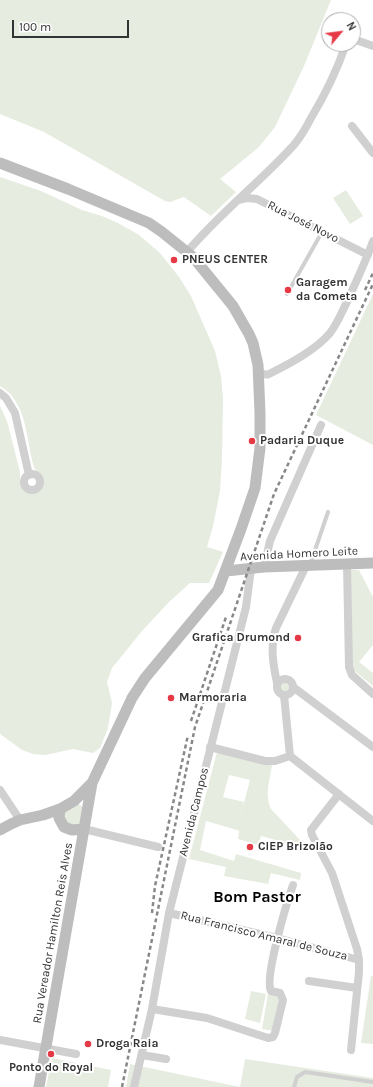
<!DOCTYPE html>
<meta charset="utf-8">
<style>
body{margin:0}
#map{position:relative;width:373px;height:1087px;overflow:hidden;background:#fff;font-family:Karla,sans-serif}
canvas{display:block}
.north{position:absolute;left:321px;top:12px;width:40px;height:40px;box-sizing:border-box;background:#fff;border:1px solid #adadad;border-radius:50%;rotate:61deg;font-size:11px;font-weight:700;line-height:16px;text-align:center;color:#333}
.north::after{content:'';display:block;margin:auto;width:14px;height:18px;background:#e63946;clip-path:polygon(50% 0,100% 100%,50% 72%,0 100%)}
.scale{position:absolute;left:12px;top:20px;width:117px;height:18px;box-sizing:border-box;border:2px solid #333;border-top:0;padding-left:5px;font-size:12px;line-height:14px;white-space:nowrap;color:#333;-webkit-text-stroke:3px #fff;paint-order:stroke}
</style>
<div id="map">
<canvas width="373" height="1087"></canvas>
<div class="north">N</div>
<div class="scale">100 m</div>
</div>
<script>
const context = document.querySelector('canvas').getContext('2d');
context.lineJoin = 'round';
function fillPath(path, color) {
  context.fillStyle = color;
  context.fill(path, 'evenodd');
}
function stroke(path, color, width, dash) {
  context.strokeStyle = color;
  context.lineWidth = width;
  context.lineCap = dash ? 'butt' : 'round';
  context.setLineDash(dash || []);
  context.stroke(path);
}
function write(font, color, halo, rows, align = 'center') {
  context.font = font + ' Karla,sans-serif';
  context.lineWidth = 4;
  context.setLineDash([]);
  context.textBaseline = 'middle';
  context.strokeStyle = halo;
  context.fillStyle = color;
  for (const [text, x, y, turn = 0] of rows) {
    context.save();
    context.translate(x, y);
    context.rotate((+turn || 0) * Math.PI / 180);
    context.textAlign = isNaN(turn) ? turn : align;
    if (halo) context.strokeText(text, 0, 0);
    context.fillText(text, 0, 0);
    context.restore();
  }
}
fillPath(new Path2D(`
 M0,0H331L304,66L275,127L259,147L220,179L236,192L211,216L184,197L170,202L165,201L44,132L0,114Z
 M0,177L41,191L82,210L102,216L118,223L139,235L160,253L179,277L191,296L215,351L221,376L223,399L222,459L220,491L213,526L207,547L223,552L209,583H190L169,602L142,631L112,668L107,682L112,703L108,728L100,748L93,753L73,749L45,755L33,754L22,750L0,734V406L7,421L20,472C20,478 19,483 23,488C29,497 41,493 43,484C42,476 35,472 33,464C26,437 27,402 0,386Z
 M346,190L363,216L350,224L333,198Z
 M373,294V445L316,415Z
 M349,570H359L373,597V645L359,662L373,673V686L351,668Z
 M278 686a7 7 0 1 1 14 0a7 7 0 1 1-14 0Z
 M217,752L272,765C270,780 264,795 271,809L300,840L298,846L261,836L258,845L238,839L239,831L237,830L250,780L229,775L223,797L244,802L237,830L206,821L200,850L234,861L236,854L301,873L300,880L271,873L268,884L224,876L226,867L189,859Z
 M77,804L80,805L85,809L83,823L68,828L62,812Z
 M371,976H373V1044L361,1043Z
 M251,991L266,994L260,1023L245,1019Z
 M268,994L280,996L274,1031L262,1029Z
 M52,1058L111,1070L108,1087H46Z
 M245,1059L373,1078V1087H126L130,1064L240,1087Z`), '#e6ecdf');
stroke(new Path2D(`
 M287,294L322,232
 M310,565L328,512
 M294,1087L297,1077L305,1072L373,1082`), '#d0d0d0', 4);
stroke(new Path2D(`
 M353,39L373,46
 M352,126L373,153
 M238,200L247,198L257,199L368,255
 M187,252C219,214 259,183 293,146C300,138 306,128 311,118C325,95 337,70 346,44
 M258,368C261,373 264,376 269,374C289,364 316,350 330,333C338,323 343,309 349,298C357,279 366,261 373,241
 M0,393L6,398L15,413L29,475
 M24 482a8 8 0 1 1 16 0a8 8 0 1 1-16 0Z
 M347,564L349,667L352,675L373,694
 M264,567L270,541L321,425
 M277 687a8 8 0 1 1 16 0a8 8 0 1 1-16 0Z
 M277,683C273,664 270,646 276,628L306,566
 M293,687L373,747
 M284,695L290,756
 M210,747L265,761H275L290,756
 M290,756L373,821
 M0,790L20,820
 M339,794L311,830L312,835L332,873L357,949L359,960V972L351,1050
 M84,829L158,847
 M169,913L277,938L359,960
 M309,981L357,988
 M152,1009L207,1018L268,1038L273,1037L275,1033L283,1000L280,993L271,991C264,978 287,902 293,885
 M0,1040L76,1054
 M142,1055L166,1059
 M134,1087L152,1009L169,913L246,607L251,569`), '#d0d0d0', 8);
stroke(new Path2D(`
 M0,163L68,189L149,223L162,232L193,257L233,306L249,334L253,343L258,365L260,413V448L255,488L241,529L218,590L145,678L132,698L92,783L74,801L60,809L43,815L20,820L11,824L0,830
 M226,571L264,567L373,563
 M60,809L59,818L64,827L72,830L84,829
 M39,1087L92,783`), '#bdbdbd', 11);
stroke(new Path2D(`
 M365,290L373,273
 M191,721L226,617
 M152,913L155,886L188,735
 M122,1087L195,727L274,494L373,284`), '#888', 2.5, [4, 3]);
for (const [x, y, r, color] of [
 [174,260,4,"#e63946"],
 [288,290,4,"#e63946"],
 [252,441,4,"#e63946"],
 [298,638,4,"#e63946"],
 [171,698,4,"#e63946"],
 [250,847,4,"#e63946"],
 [88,1044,4,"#e63946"],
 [51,1054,4,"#e63946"]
]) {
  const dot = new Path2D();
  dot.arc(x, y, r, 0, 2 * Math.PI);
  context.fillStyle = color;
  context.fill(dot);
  stroke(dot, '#fff', 1.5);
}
write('12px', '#333', '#fff', [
 ["Rua José Novo",303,222,27],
 ["Avenida Homero Leite",299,554,-3],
 ["Avenida Campos",194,812,-76],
 ["Rua Vereador Hamilton Reis Alves",53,933,-80],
 ["Rua Francisco Amaral de Souza",264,936,14]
]);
write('bold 12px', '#333', '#fff', [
 ["PNEUS CENTER",182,260],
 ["Garagem",296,283],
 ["da Cometa",296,297],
 ["Padaria Duque",260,441],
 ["Grafica Drumond",290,638,"right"],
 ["Marmoraria",179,698],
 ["CIEP Brizolão",258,847],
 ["Droga Raia",96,1044],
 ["Ponto do Royal",51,1068,"center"]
], 'left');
write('bold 16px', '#000', '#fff', [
 ["Bom Pastor",257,897]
]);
</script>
